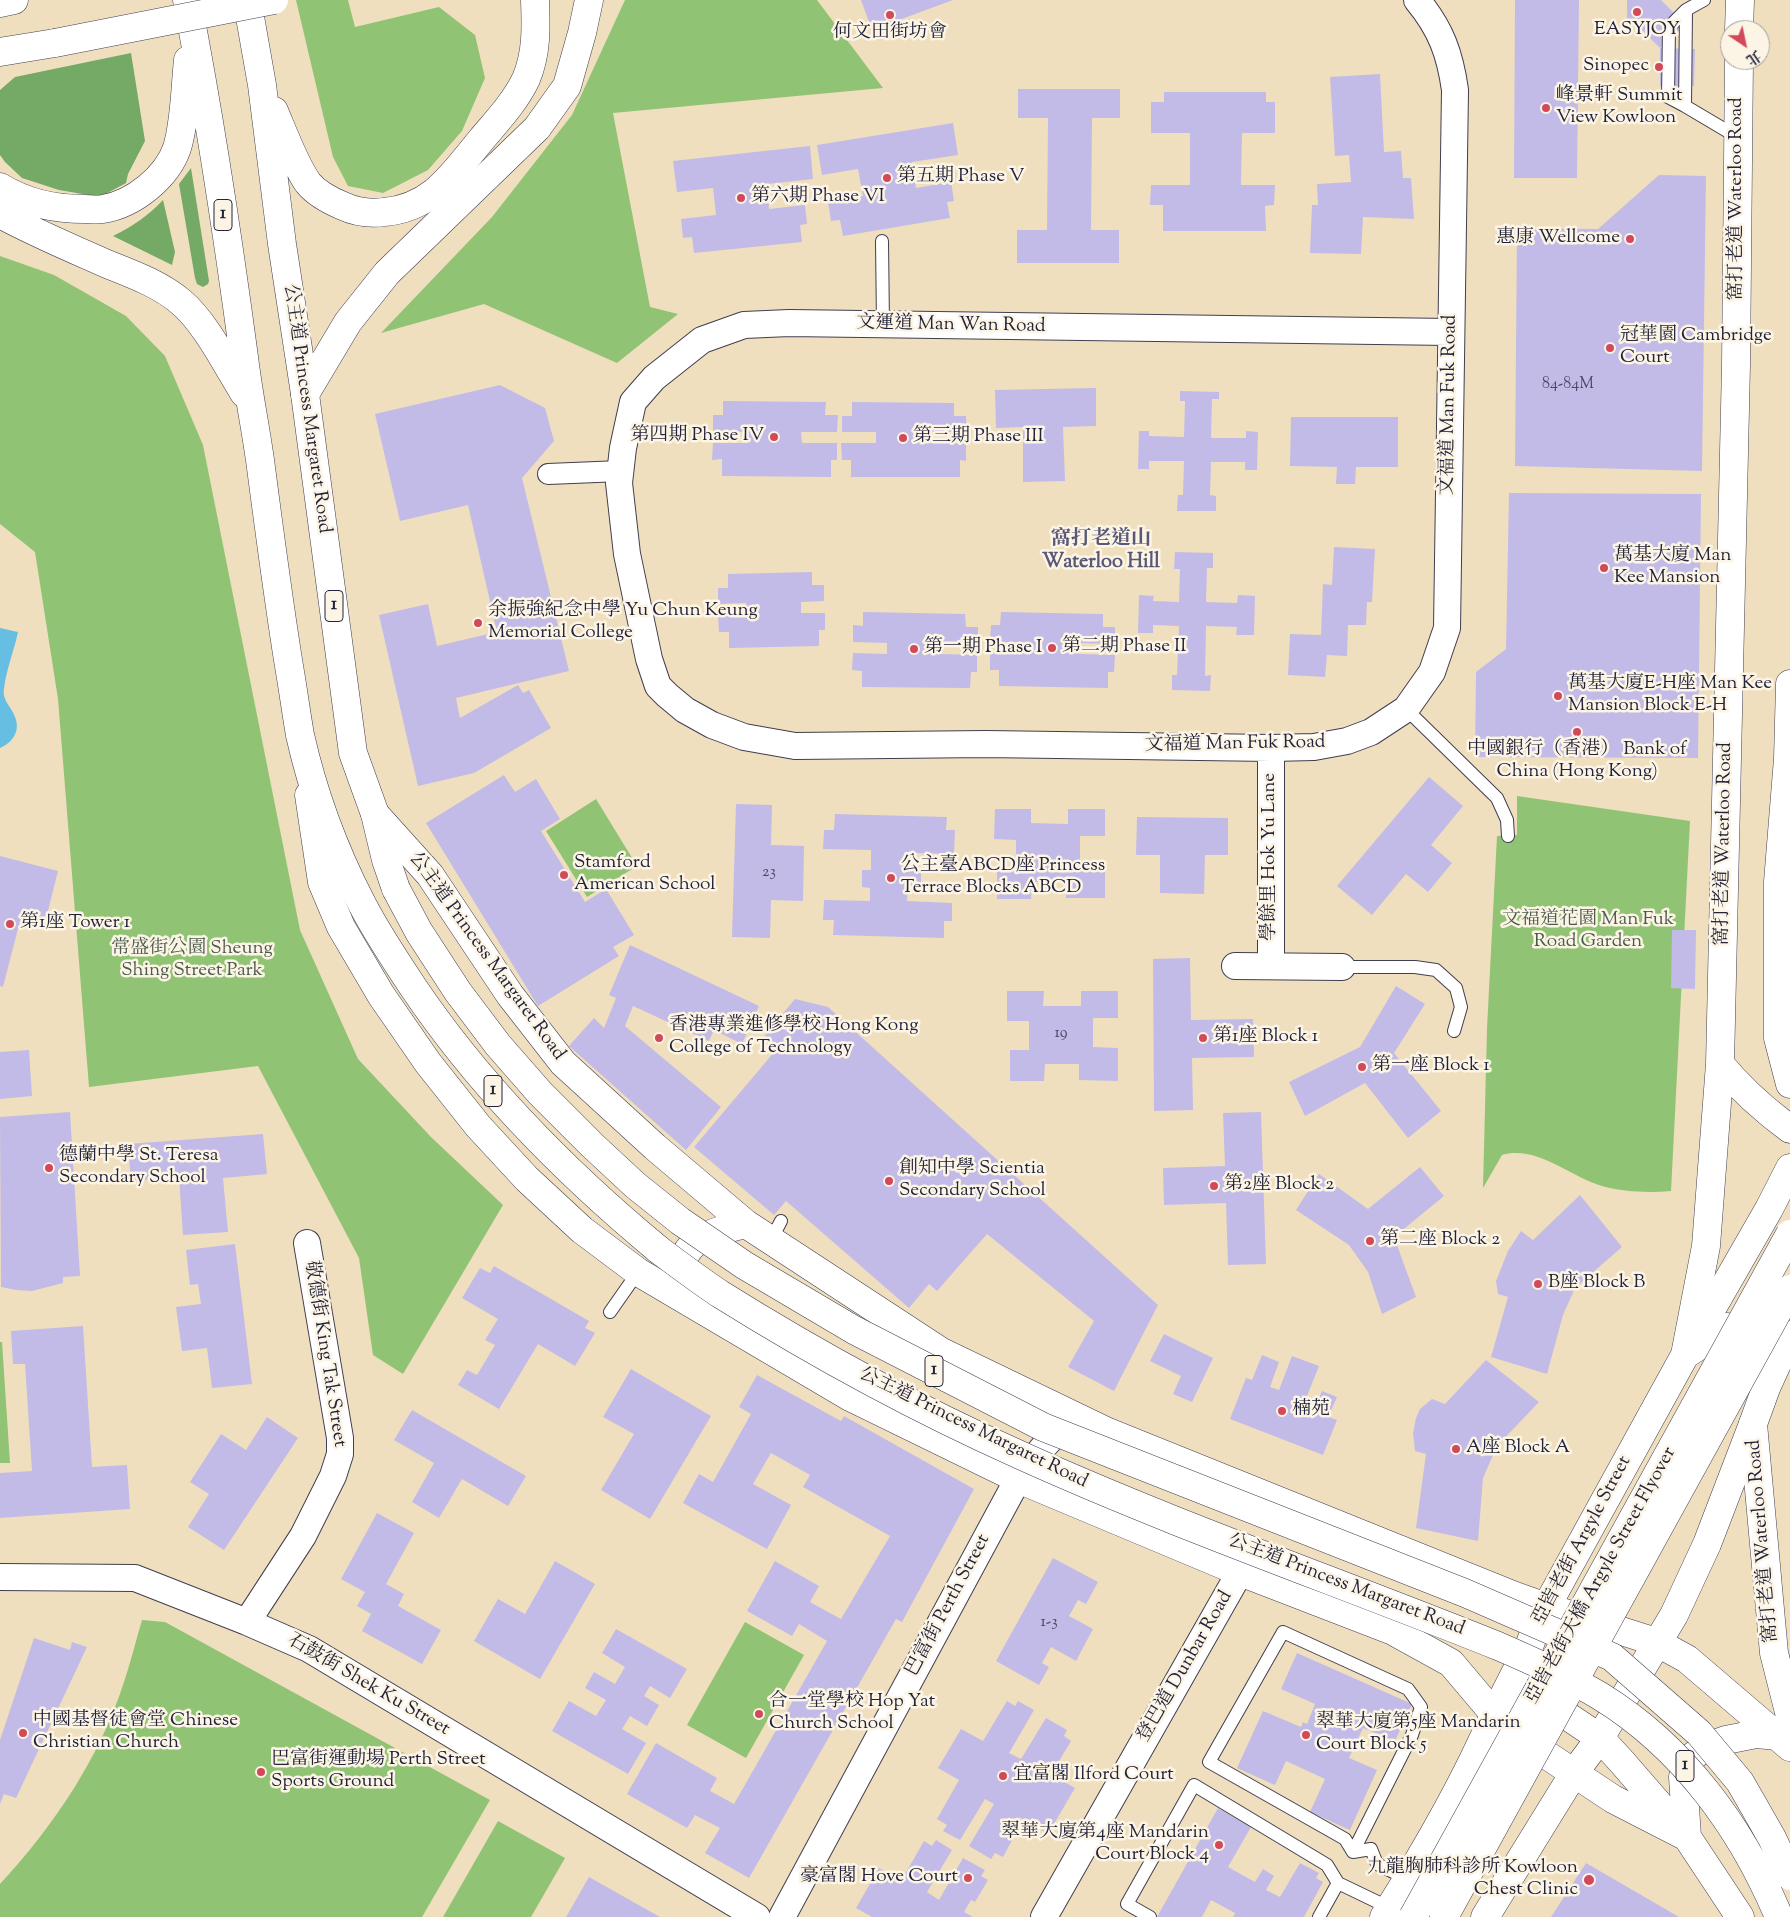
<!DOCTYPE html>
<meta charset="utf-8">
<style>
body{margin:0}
#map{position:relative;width:1790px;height:1917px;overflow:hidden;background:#f0dfbe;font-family:"Sorts Mill Goudy","Noto Serif TC",serif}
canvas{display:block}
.north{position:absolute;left:1720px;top:20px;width:50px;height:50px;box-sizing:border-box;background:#fcf5e5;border:1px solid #a5a1a1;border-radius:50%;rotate:146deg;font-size:14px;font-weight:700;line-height:20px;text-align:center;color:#22223b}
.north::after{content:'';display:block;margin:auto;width:18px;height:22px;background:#d1495b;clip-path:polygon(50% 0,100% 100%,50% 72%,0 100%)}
</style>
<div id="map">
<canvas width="1790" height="1917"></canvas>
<div class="north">北</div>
</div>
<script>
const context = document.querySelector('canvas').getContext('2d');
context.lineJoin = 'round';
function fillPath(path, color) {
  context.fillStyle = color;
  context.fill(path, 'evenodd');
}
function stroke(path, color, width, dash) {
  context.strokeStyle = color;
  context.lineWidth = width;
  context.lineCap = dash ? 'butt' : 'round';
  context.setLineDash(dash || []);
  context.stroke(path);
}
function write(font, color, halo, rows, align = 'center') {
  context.font = font + ' "Sorts Mill Goudy","Noto Serif TC",serif';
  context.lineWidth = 5;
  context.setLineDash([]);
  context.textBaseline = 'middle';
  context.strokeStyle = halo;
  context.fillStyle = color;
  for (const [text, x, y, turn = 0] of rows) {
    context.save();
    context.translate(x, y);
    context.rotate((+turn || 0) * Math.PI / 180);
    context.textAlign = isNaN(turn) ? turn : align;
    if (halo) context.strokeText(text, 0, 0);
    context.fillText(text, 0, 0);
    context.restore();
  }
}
fillPath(new Path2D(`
 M296,0H348L355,27L439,7L475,35L485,78L462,131L428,170L383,193L348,186L333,157Z
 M625,0H817L883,88L613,113L650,307L678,314L617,363L484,304L381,333L492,217L572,115Z
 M0,256L54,275L126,316L165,356L203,445L300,930L358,1059L431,1137L503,1205L403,1374L373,1355L359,1258L258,1066L89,1087L58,699L35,552L0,524Z
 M1517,796L1690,821L1671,1191C1649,1193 1623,1192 1602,1186C1570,1177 1537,1145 1502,1155L1483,1188L1487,1028L1497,836L1517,835Z
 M596,799L637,866L587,897L546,831Z
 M0,1342H2L10,1463H0Z
 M142,1620L165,1622L490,1800L422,1917H0V1884C54,1826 100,1757 124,1682C131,1661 136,1640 142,1620Z
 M745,1622L804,1655L746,1758L687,1725Z
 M498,1821L565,1858L531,1917H443Z`), '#91c374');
fillPath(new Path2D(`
 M131,53L145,141L128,174L126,183L100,197L59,190L22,178L5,162L0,155V90L15,77Z
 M191,168L209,281L208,284L203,287L197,284L195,278L179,184Z
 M163,200L175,252L172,265L113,236C133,226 148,216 163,200Z`), '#74a966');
fillPath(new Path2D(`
 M0,628L18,632C14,651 6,670 4,689C2,701 12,707 15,717C21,731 12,743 0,748Z`), '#66bee3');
fillPath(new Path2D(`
 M861,0H953L872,30Z
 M1515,0H1579L1577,178H1514Z
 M1627,0H1661L1685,24L1660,48L1635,23L1627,30Z
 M1660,48L1695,49L1694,86H1660Z
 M1380,74L1384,152L1401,151L1403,178H1411L1414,219L1363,217L1361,254L1310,253L1312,205H1318L1317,184L1351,182L1349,155L1335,156L1330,77Z
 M1018,89H1120V118H1092L1091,230H1119V263H1017V230H1047L1048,118H1018Z
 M1164,92H1266V102H1275V133H1242L1241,185H1275L1274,205L1265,206L1266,231H1163V205H1150L1151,185H1190V133H1151V102H1164Z
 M953,123L958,155L912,162L916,188L951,182L954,201L947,202L950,218L843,236L840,220L831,221L828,202L863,196L858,169L822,175L817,145Z
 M810,146L813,179L767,184L769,209L805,205L807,224L800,225L802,242L694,253L692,237L683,238L681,219L716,215L713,188L677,192L673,161Z
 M1659,175L1706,176L1702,471L1515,466L1517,228L1598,229Z
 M500,385L545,408L554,441L522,478L569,671L456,698L460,718L518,685L523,693L529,690L551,728L474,773L418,786L379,615L428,604L437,646L497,632L468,505L400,521L375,414Z
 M1096,388V426L1063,427L1065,481L1023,482V427L996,428L995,390Z
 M1180,391L1219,392V399H1212L1211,438H1246V431L1258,432L1257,470H1245V462H1211L1210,495L1216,496V511H1177L1178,495H1183L1184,461H1149V469H1138L1139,431H1149V436L1184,437L1185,401H1180Z
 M723,401L826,402L825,415H838L837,432H801L802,443H837V460H831V477L722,476V459L712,460L713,443H747V432L713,431V415H723Z
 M852,402L954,403V416H966L967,432H930V443H966V461L960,460V477H851V460H842L841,443H876V432H842V416H852Z
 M1291,417H1398V467H1356L1355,484H1336L1337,467L1290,466Z
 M1509,493L1701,494L1698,758L1475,757L1476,672L1506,649Z
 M1334,547L1375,549L1372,602H1367L1366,625H1348L1347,656L1327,655L1325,677L1288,675L1290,634L1321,635L1323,584L1332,585Z
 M1175,552L1213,553V568H1207L1206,602L1237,603L1238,595L1255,596L1254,635H1236L1237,627L1206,626L1205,676L1211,675L1210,691L1172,690V675H1177L1179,626L1153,625V633H1138L1139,595L1154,596L1153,601L1179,602L1180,569H1174Z
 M812,572V585H824V601L801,602V613H825V630H819V646L729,648V632H719L718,615H747L746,603L718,604V588H728V574Z
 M863,612L965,614L966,627H978V644L941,643V654L977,655V672H971L970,688L862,687V671L852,670L853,653L887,654V643L853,642V625L863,626Z
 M1001,612L1103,614V627H1115V644L1079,643V654L1115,655L1114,672H1108V688L999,686V670H990V653H1024L1025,642H990L991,625H1000Z
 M504,775L515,792L536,779L560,819L541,831L585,902L606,889L634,935L613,947L619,956L538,1006L426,823Z
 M1429,777L1463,806L1431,845L1452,863L1428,892L1406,874L1372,915L1337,886Z
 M736,804L772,805L771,845L804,846L803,901L771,900L770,938L732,937Z
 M995,809H1031V823L1068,824V809H1105V836H1080V866H1105V898H1066V882H1032L1031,899H997V868H1016V840L994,839Z
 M835,814L947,817L946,830H955L954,854L911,853V868L921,869V887L908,886L907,901L952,903V921H944V938L833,935L834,920H823L824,900L870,901V888L862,887V870H871V850L823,849L824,830H834Z
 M1137,817L1228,818V855H1205L1204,894L1160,893V855H1136Z
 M0,856L58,871L44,927L20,921L3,987L0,986Z
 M1672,930H1696L1695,989L1671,988Z
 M630,945L759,1006L742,1044L714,1030L709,1041L633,1006L625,1026L721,1107L686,1150L569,1046L594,1018L604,1028L616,998L609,995Z
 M1190,958L1191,1020L1253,1019L1254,1057L1192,1058L1193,1110L1154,1111L1153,959Z
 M1396,986L1425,1004L1394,1053L1441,1111L1408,1138L1365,1083L1305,1116L1289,1082L1360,1047Z
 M1007,991H1044L1043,1006H1081V991H1118V1018H1093V1047L1118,1048V1081L1079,1080V1064H1045L1044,1081H1010V1050H1029V1021H1007Z
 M795,999L828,1007L1158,1305L1114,1391L1068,1367L1094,1321L987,1234L937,1291L929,1284L909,1308L786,1201L774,1215L694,1147L775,1051L762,1039Z
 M29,1050L32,1096L0,1099V1052Z
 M70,1112L80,1276L63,1277V1283L32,1291L16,1290L1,1287L0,1117Z
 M1261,1112L1266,1264L1228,1265L1226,1203L1164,1205L1163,1168L1225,1166L1223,1113Z
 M263,1134L267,1174L223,1178L228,1232L183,1235L179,1177L131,1181L128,1144Z
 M1420,1167L1444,1196L1394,1237L1416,1297L1382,1314L1368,1272L1349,1245L1296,1210L1319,1174L1368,1209Z
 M1580,1195L1622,1247L1575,1288L1563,1315L1547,1374L1491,1357L1508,1297L1498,1294L1496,1281L1508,1251L1521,1231L1533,1240Z
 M235,1244L252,1384L212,1388L207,1348L182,1351L176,1307L201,1304L198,1284L190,1285L186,1250Z
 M494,1266L589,1321L585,1328L595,1333L575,1366L538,1344L499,1409L458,1385L467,1370L477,1375L495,1345L485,1340L498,1319L462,1298L480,1268L490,1273Z
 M83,1326L92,1467L127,1465L130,1509L0,1518V1473L32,1471L25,1364H13L11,1331Z
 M1164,1334L1213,1358L1192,1402L1173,1394L1181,1376L1150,1361Z
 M1262,1355L1279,1362L1270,1387L1279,1390L1292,1356L1319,1366L1305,1401L1316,1405L1322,1391L1337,1397L1328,1417L1337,1420L1323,1455L1230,1419L1246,1378L1252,1380Z
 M1486,1360L1539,1402L1497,1446L1483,1478L1478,1541L1416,1528L1426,1454L1415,1451L1413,1433L1416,1418L1420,1409L1432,1399L1445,1404Z
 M631,1369L711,1416L650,1519L601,1490L634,1434L603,1417Z
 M757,1375L841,1421L844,1416L974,1489L902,1622L896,1619L749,1878L705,1853L720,1828L695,1815L687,1828L627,1794L656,1743L717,1778L710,1791L734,1804L827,1641L799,1624L792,1636L747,1611L775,1561L819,1586L810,1602L841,1619L890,1536L803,1487L810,1475L771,1453L753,1484L791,1505L767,1549L683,1503L699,1474L713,1482L751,1414L739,1407Z
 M412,1410L526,1476L508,1506L462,1479L439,1518L412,1502L434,1463L394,1440Z
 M267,1417L298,1438L224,1550L188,1527L209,1494L190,1482L221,1434L246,1450Z
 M377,1513L414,1533L386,1584L404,1594L398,1606L441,1630L422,1664L362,1631L371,1614L357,1606L365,1592L341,1579Z
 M1053,1558L1098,1582L1086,1604L1078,1600L1069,1616L1093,1629L1076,1661L1051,1647L1042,1663L1049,1667L1039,1685L996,1661Z
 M555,1561L595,1584L540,1679L474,1641L498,1599L525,1614Z
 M616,1629L687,1669L670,1698L650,1686L644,1696L659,1705L647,1726L630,1716L622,1729L646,1743L628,1774L552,1731L569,1701L596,1716L606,1700L585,1688L594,1672L615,1684L625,1667L602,1653Z
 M34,1638L70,1650L72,1642L87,1647L16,1798L4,1794L0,1804V1740Z
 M1297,1653L1412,1704L1395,1741L1363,1728L1349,1758L1377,1770L1350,1830L1310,1812L1325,1779L1286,1761L1275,1785L1237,1768L1263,1711L1301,1727L1303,1722L1307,1724L1315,1704L1281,1689Z
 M1007,1701L1015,1706L1018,1701L1034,1710L1009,1753L1021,1759L1046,1718L1067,1730L1064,1736L1071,1741L1058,1763L1054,1761L1047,1772L1075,1788L1048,1834L1019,1817L1011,1831L1016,1833L1003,1857L995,1853L991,1859L969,1846L994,1804L985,1799L960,1840L943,1831L947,1825L937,1819L959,1780L938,1768L961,1729L983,1741Z
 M1218,1808L1251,1827L1228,1867L1255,1882L1263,1869L1274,1876L1266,1890L1280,1897L1300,1863L1319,1873L1316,1878L1323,1882L1304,1917H1233L1235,1913L1211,1900L1202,1917H1157Z
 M936,1840L952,1850L927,1892L939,1900L963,1858L985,1870L981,1876L988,1880L975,1902L971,1900L964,1912L973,1917H872L856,1908L879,1868L901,1881L924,1841L932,1846Z
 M1586,1863L1679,1917H1551Z
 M589,1877L660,1917H566Z`), '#c2bbe7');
const service = new Path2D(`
 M1704,0L1686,10L1685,106L1739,138
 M1685,106L1668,97L1669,27L1686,10
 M882,241L883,325
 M1406,709L1497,798L1507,820L1508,836
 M1342,967H1415L1436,970L1456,988L1461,1007L1454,1031
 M771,1240L781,1221
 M610,1312L638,1272
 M1353,1852L1345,1839L1209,1762L1283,1632L1408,1689L1421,1707L1412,1735L1353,1852L1371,1849L1377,1864L1407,1879
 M1150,1917L1127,1904L1194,1785L1327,1865L1338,1883
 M1319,1917L1338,1883L1390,1908`);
const pedestrian = new Path2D(`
 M548,474L621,471`);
const minor = new Path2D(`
 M1417,0C1441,29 1450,54 1455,90L1447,628L1432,672L1406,709L1371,732L1347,741L1314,747L1271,748L986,744L795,746L744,737L712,725L685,710L667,695L658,686L649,659L627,554L619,483L623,448L633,402L654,378L702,340L744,325L789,323L1450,332
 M1235,966L1342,967
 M1271,966V748
 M0,1577L135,1578L247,1622L309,1649L757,1917
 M247,1622L303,1536L333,1476L340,1454V1438L307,1243
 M782,1917L1018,1479C1034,1459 1051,1433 1074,1421
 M1044,1917L1240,1572`);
const secondary = new Path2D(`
 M0,3L14,0
 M0,52L55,43
 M1688,1350L1769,1209L1790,1168
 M1384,1917C1425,1852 1464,1785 1494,1715
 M1485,1917L1574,1773L1600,1738L1674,1615L1707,1544L1753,1424`);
const primary = new Path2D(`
 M1739,30L1740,0
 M305,394L348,322L387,273L537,128L567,86L582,33L589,0
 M1790,684L1788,759L1778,882V1038L1790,1084
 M309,795L322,882L341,927L381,995L428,1063L478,1126L527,1179L582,1230L638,1272L850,1397L1018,1479L1240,1572L1393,1631L1451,1663L1506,1728L1613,1799L1687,1837
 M375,814L430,875L510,995L563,1063L655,1147L746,1224L940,1351L1108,1432L1515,1596L1546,1607L1656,1642L1687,1659L1790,1747
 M1720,1064C1741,1089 1764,1110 1790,1129
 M686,1289C670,1242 710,1232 746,1224
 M1790,1335L1766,1388L1753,1424L1774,1653L1790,1716
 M1685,1355L1727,1327L1746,1331L1754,1339
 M1543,1692L1551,1705L1600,1738L1622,1762L1687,1837L1740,1917
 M1494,1715L1530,1644L1538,1622L1685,1355L1706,1246L1720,1064L1736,365L1739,60
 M1687,1837L1683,1777L1686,1762L1703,1748L1726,1740L1756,1734L1779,1736`);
const trunk = new Path2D(`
 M187,0C210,118 228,238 244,357C248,391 255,425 260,460C269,529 278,598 289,666C293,689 296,712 300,735C313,793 335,852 362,904C377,933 395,960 413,987C481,1088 566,1173 659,1250
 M247,0L262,85L282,244L305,394L353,753L375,814L386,860L396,889
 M274,111C283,132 295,165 308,183C317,194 331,201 343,206C356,212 369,214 384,212C432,208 452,175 481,140C497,121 515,102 526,79C537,53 536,27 535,0
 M0,187C26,203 53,209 84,209C90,209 97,210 103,209C134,204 167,177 177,148C185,122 185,87 188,60
 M0,214C35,233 71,248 107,264C132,274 160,284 181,302C206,323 227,366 244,393`);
stroke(service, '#413e4f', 14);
stroke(pedestrian, '#413e4f', 22);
stroke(minor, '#413e4f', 28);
stroke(secondary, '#413e4f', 29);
stroke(primary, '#413e4f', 29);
stroke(trunk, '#413e4f', 29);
stroke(service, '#fff', 12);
stroke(pedestrian, '#fff', 20);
stroke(minor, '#fff', 26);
stroke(secondary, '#fff', 28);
stroke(primary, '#fff', 28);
stroke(trunk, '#fff', 28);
const secondaryBridge = new Path2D(`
 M55,43L274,0`);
const primaryBridge = new Path2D(`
 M1413,1917L1790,1234
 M1444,1917L1790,1289`);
const trunkBridge = new Path2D(`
 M396,889L419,932L458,992L498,1045L540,1093L592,1145L635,1185L680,1221L744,1265L854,1330L1043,1427L1465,1593L1612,1657L1699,1733L1740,1782L1772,1838L1790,1876
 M659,1250C679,1265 699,1280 720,1294C816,1354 917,1409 1020,1455C1177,1526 1339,1582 1498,1646C1533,1661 1568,1677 1600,1696C1683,1747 1742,1828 1779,1917`);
stroke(secondaryBridge, '#413e4f', 29, []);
stroke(primaryBridge, '#413e4f', 29, []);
stroke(trunkBridge, '#413e4f', 29, []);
stroke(secondaryBridge, '#fff', 28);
stroke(primaryBridge, '#fff', 28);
stroke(trunkBridge, '#fff', 28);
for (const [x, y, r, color] of [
 [1637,12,5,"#d1495b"],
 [890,15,5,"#d1495b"],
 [1659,67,5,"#d1495b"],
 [1546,108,5,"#d1495b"],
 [887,178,5,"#d1495b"],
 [741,198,5,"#d1495b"],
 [1630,239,5,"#d1495b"],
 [1610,348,5,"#d1495b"],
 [774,437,5,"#d1495b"],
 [903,438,5,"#d1495b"],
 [1604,568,5,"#d1495b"],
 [478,623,5,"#d1495b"],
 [1052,648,5,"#d1495b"],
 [914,649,5,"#d1495b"],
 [1558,696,5,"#d1495b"],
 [1577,732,5,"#d1495b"],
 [564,875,5,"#d1495b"],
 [891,878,5,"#d1495b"],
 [10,924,5,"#d1495b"],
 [659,1038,5,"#d1495b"],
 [1203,1038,5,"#d1495b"],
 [1362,1067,5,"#d1495b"],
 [49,1168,5,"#d1495b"],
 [889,1181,5,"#d1495b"],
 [1214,1186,5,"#d1495b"],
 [1370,1241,5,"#d1495b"],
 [1538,1284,5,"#d1495b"],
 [1282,1411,5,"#d1495b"],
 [1456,1449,5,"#d1495b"],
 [759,1714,5,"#d1495b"],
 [23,1733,5,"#d1495b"],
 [1306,1735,5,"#d1495b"],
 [261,1772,5,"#d1495b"],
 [1003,1776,5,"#d1495b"],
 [1219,1845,5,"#d1495b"],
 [968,1878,5,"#d1495b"],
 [1589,1880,6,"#d1495b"]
]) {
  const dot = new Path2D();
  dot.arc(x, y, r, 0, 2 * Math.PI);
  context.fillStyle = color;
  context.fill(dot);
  stroke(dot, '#fcf5e5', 2);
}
write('16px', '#4a4866', null, [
 ["84-84M",1568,385],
 ["23",769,873],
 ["19",1061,1034],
 ["1-3",1049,1623]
]);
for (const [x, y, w] of [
 [223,215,18],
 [334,606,18],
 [493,1091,18],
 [934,1371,18],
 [1685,1766,18]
]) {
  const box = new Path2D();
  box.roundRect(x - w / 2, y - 15.5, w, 31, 4);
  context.fillStyle = '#fcf5e5';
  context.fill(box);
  stroke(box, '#22223b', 1);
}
write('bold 18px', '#22223b', null, [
 ["1",223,215],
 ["1",334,606],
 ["1",493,1091],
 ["1",934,1371],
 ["1",1685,1766]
]);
write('19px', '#22223b', '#fcf5e5', [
 ["EASYJOY",1637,31,"center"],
 ["何文田街坊會",890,34,"center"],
 ["Sinopec",1649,67,"right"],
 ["峰景軒 Summit",1556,97],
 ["View Kowloon",1556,119],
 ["第五期 Phase V",897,178],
 ["第六期 Phase VI",751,198],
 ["惠康 Wellcome",1620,239,"right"],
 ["冠華園 Cambridge",1620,337],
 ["Court",1620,359],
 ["第四期 Phase IV",764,437,"right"],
 ["第三期 Phase III",913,438],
 ["萬基大廈 Man",1614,557],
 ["Kee Mansion",1614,579],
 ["余振強紀念中學 Yu Chun Keung",488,612],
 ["Memorial College",488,634],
 ["第二期 Phase II",1062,648],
 ["第一期 Phase I",924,649],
 ["萬基大廈E-H座 Man Kee",1568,685],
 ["Mansion Block E-H",1568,707],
 ["中國銀行（香港） Bank of",1577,751,"center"],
 ["China (Hong Kong)",1577,773,"center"],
 ["Stamford",574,864],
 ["American School",574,886],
 ["公主臺ABCD座 Princess",901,867],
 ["Terrace Blocks ABCD",901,889],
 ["第1座 Tower 1",20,924],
 ["香港專業進修學校 Hong Kong",669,1027],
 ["College of Technology",669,1049],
 ["第1座 Block 1",1213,1038],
 ["第一座 Block 1",1372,1067],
 ["德蘭中學 St. Teresa",59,1157],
 ["Secondary School",59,1179],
 ["創知中學 Scientia",899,1170],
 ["Secondary School",899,1192],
 ["第2座 Block 2",1224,1186],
 ["第二座 Block 2",1380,1241],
 ["B座 Block B",1548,1284],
 ["楠苑",1292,1411],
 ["A座 Block A",1466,1449],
 ["合一堂學校 Hop Yat",769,1703],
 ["Church School",769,1725],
 ["中國基督徒會堂 Chinese",33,1722],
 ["Christian Church",33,1744],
 ["翠華大廈第5座 Mandarin",1316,1724],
 ["Court Block 5",1316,1746],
 ["巴富街運動場 Perth Street",271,1761],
 ["Sports Ground",271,1783],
 ["宜富閣 Ilford Court",1013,1776],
 ["翠華大廈第4座 Mandarin",1209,1834,"right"],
 ["Court Block 4",1209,1856,"right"],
 ["九龍胸肺科診所 Kowloon",1578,1869,"right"],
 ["Chest Clinic",1578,1891,"right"],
 ["豪富閣 Hove Court",958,1878,"right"]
], 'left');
write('19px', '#22223b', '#fcf5e5', [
 ["窩打老道 Waterloo Road",1738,199,-90],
 ["文運道 Man Wan Road",951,326,1],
 ["文福道 Man Fuk Road",1450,405,-89],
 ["公主道 Princess Margaret Road",306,409,82],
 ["文福道 Man Fuk Road",1235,745,-1],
 ["窩打老道 Waterloo Road",1725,844,-89],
 ["學餘里 Hok Yu Lane",1271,857,-90],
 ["公主道 Princess Margaret Road",486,957,54],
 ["敬德街 King Tak Street",324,1354,81],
 ["公主道 Princess Margaret Road",973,1429,26],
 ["亞皆老街 Argyle Street",1583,1541,-62],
 ["窩打老道 Waterloo Road",1764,1541,-95],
 ["亞皆老街天橋 Argyle Street Flyover",1602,1576,-61],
 ["公主道 Princess Margaret Road",1346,1586,21],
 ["巴富街 Perth Street",949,1606,-62],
 ["登巴道 Dunbar Road",1186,1667,-60],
 ["石鼓街 Shek Ku Street",368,1686,30]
]);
write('19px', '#495a4f', '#fcf5e5', [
 ["文福道花園 Man Fuk",1588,921],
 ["Road Garden",1588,943],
 ["常盛街公園 Sheung",192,950],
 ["Shing Street Park",192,972]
]);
write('bold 20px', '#5a5877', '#fcf5e5', [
 ["窩打老道山",1101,541],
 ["Waterloo Hill",1101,564]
]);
</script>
